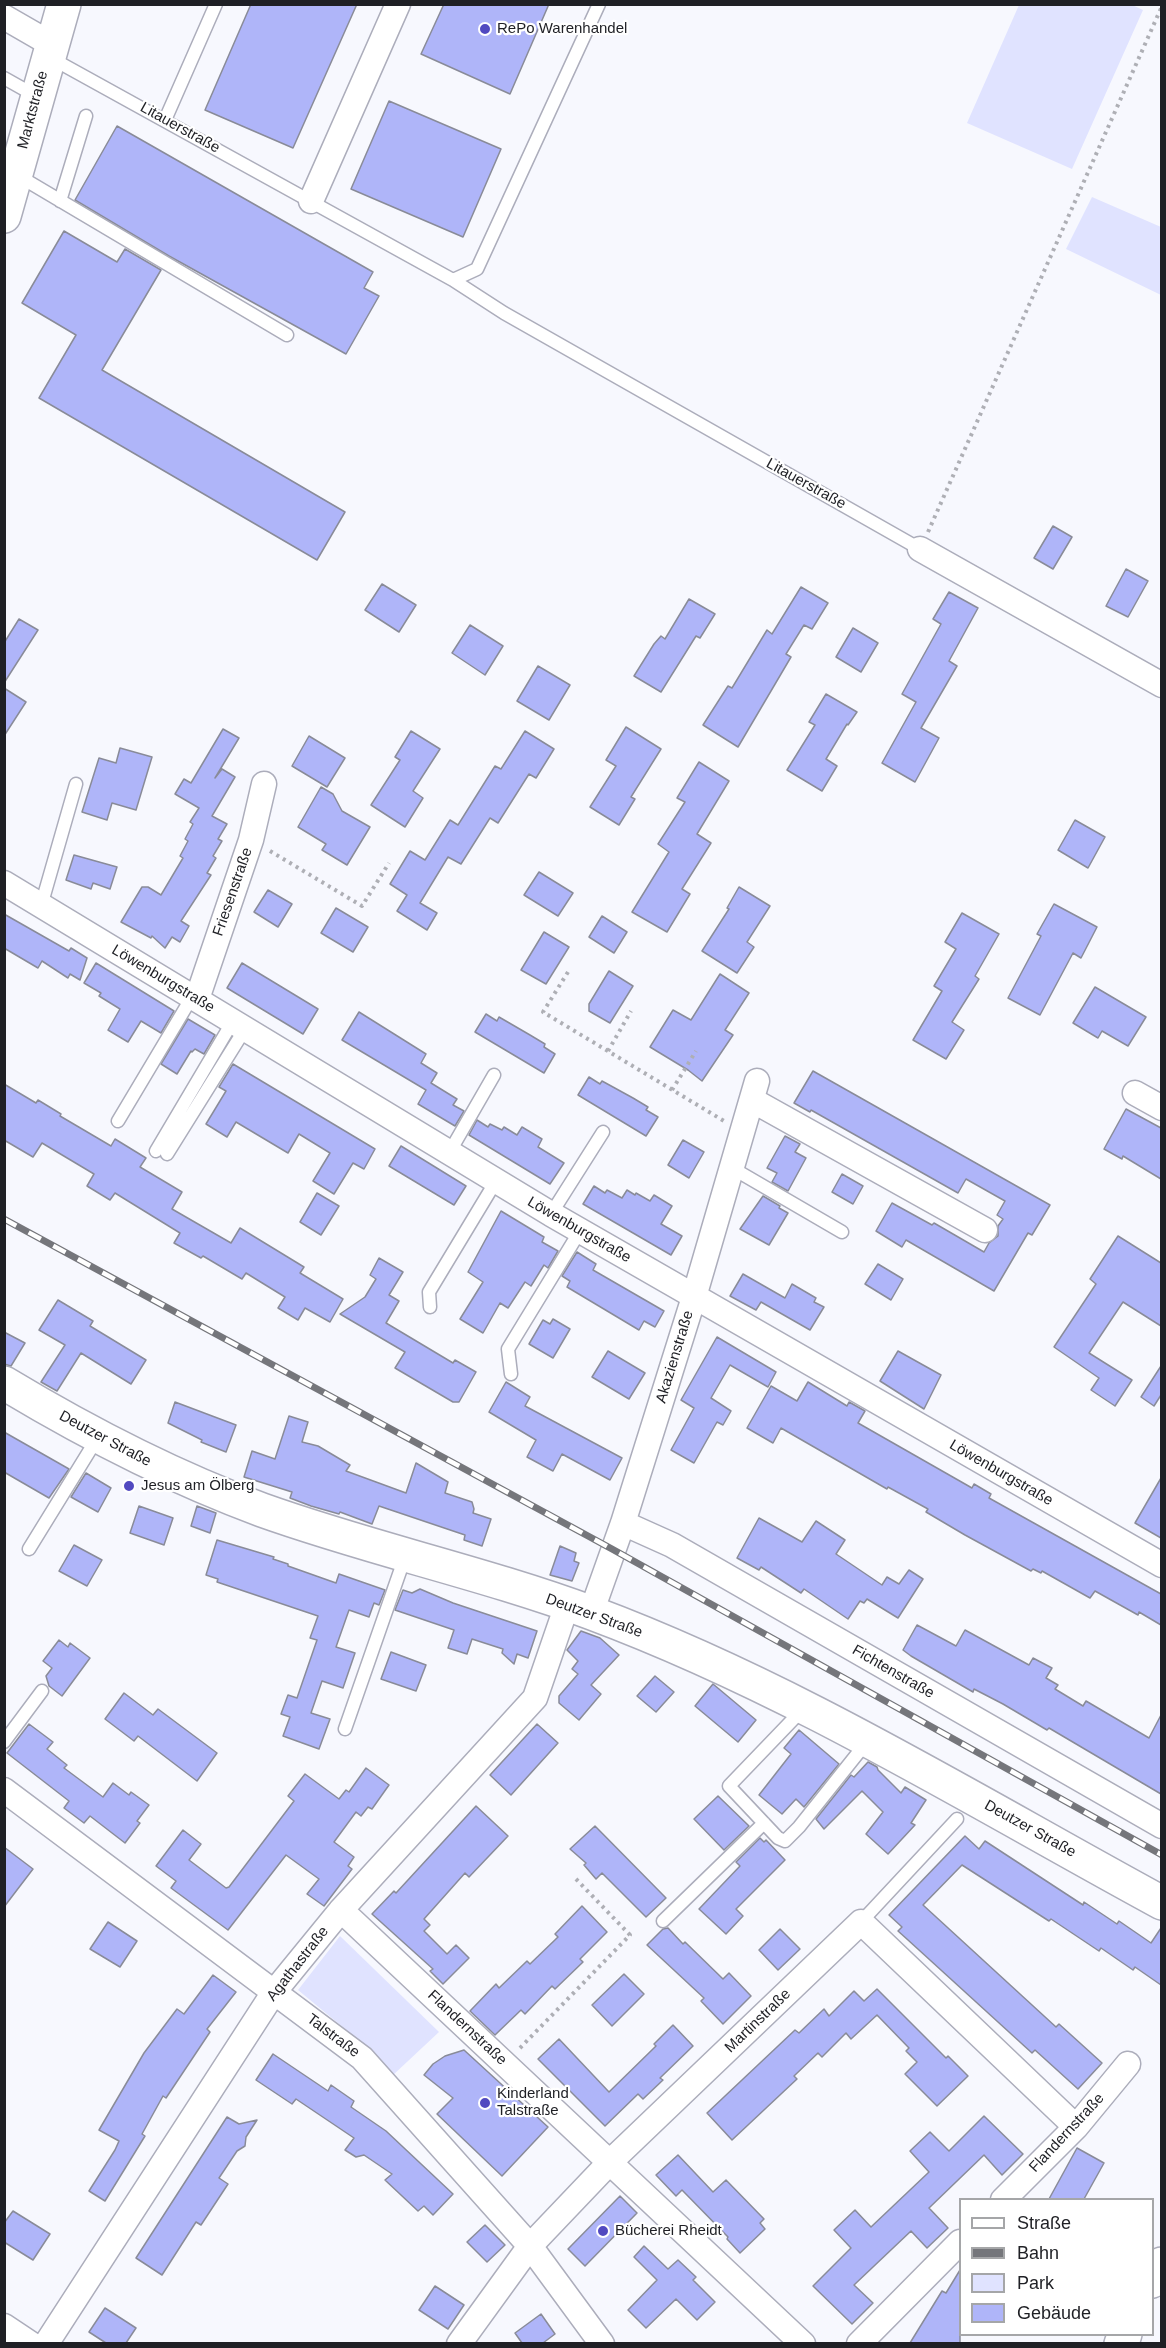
<!DOCTYPE html>
<meta charset="utf-8">
<style>
body{margin:0}
#map{position:relative;width:1166px;height:2348px;overflow:hidden;background:#f7f8fe;font-family:Arial,sans-serif}
canvas{display:block}
.frame{position:absolute;inset:0;border:6px solid #1f2025;pointer-events:none}
.legend{position:absolute;left:959px;top:2198px;width:195px;height:138px;box-sizing:border-box;background:#fff;border:2px solid #a5a6a8;margin:0;padding:8px 10px;list-style:none;font-size:18px;color:#1f2025}
.legend li{display:flex;align-items:center;gap:12px;height:30px}
.legend b{width:30px;border:2px solid #a5a6a8}
</style>
<div id="map">
<canvas width="1166" height="2348"></canvas>
<div class="frame"></div>
<ul class="legend">
<li><b style="height:8px;background:#fff"></b>Straße</li>
<li><b style="height:8px;background:#75767b"></b>Bahn</li>
<li><b style="height:16px;background:#e0e3ff"></b>Park</li>
<li><b style="height:16px;background:#afb5f9"></b>Gebäude</li>
</ul>
</div>
<script>
const context = document.querySelector('canvas').getContext('2d');
context.lineJoin = 'round';
function fillPath(path, color) {
  context.fillStyle = color;
  context.fill(path, 'evenodd');
}
function stroke(path, color, width, dash) {
  context.strokeStyle = color;
  context.lineWidth = width;
  context.lineCap = dash ? 'butt' : 'round';
  context.setLineDash(dash || []);
  context.stroke(path);
}
function write(font, color, halo, rows, align = 'center') {
  context.font = font + ' Arial,sans-serif';
  context.lineWidth = 4.5;
  context.setLineDash([]);
  context.textBaseline = 'middle';
  context.strokeStyle = halo;
  context.fillStyle = color;
  for (const [text, x, y, turn = 0] of rows) {
    context.save();
    context.translate(x, y);
    context.rotate((+turn || 0) * Math.PI / 180);
    context.textAlign = isNaN(turn) ? turn : align;
    if (halo) context.strokeText(text, 0, 0);
    context.fillText(text, 0, 0);
    context.restore();
  }
}
fillPath(new Path2D(`
 M1130,4L1143,10L1072,169L967,123L1019,5Z
 M1092,197L1161,227V295L1066,249Z
 M340,1936L439,2032L392,2076L368,2048L298,1990Z`), '#e0e3ff');
const building = new Path2D(`
 M251,4H357L293,148L205,110Z
 M444,4H549L510,94L421,54Z
 M389,101L501,149L463,237L351,189Z
 M117,126L373,272L364,288L379,296L346,354L169,256L75,200Z
 M64,231L117,262L125,249L161,270L102,370L345,512L317,560L39,398L76,335L22,303Z
 M1053,526L1072,537L1053,569L1034,558Z
 M1126,569L1148,581L1128,617L1106,606Z
 M382,584L416,605L399,632L365,610Z
 M801,587L828,603L812,629L804,625L786,654L791,657L738,747L703,725L728,686L732,688L767,630L772,634Z
 M949,592L978,608L949,661L957,666L921,728L939,738L915,782L882,763L916,702L902,694L941,624L933,619Z
 M689,599L715,614L700,638L696,636L661,692L634,676L654,644L661,636L665,639Z
 M19,619L38,630L4,683V643Z
 M470,625L503,646L485,675L452,653Z
 M853,628L878,643L861,672L836,657Z
 M538,666L570,685L549,720L517,701Z
 M4,688L26,702L4,736Z
 M826,694L857,712L848,725L847,724L826,759L837,766L822,791L787,770L815,725L809,722Z
 M626,727L661,749L631,797L635,799L619,825L590,807L616,766L606,760Z
 M223,729L239,738L215,778L222,769L235,777L212,816L227,824L218,839L222,841L213,856L216,858L207,873L211,875L181,921L189,926L180,942L172,937L165,948L152,936L151,938L121,922L142,887H148L161,895L183,858L180,856L188,841L185,839L193,824L190,822L199,808L175,794L184,779L191,783Z
 M411,731L440,749L413,791L423,798L405,827L371,805L400,760L395,757Z
 M525,731L554,749L536,778L529,774L498,823L490,818L461,864L448,857L420,903L437,913L427,930L397,911L407,895L390,884L410,851L425,860L450,820L458,825L495,766L501,769Z
 M309,736L345,758L327,787L292,766Z
 M120,748L152,757L136,810L112,803L107,820L82,812L99,758L116,763Z
 M699,762L729,781L697,834L711,843L682,889L690,894L667,932L632,912L669,852L658,844L685,802L677,798Z
 M321,787L333,794L342,811L370,827L347,865L322,850L326,844L298,827Z
 M1075,820L1105,837L1088,868L1058,850Z
 M74,855L117,867L110,889L93,883L91,889L66,880Z
 M539,872L573,893L558,916L524,895Z
 M739,887L770,906L747,942L754,947L737,973L702,951L729,909L727,908Z
 M268,890L292,904L278,927L254,912Z
 M1054,904L1097,927L1081,958L1073,953L1040,1015L1008,998L1041,936L1037,934Z
 M336,908L368,927L353,952L321,933Z
 M962,913L999,934L975,976L979,979L952,1022L964,1030L946,1059L913,1040L942,991L934,986L956,949L945,942Z
 M4,914L69,951L71,948L87,958L80,980L70,974L68,978L42,961L38,968L4,948Z
 M602,916L627,932L614,953L589,937Z
 M544,932L569,947L546,984L521,970Z
 M96,963L174,1011L161,1033L141,1021L128,1042L108,1030L120,1009L99,996L101,993L84,983Z
 M242,963L318,1009L303,1034L227,988Z
 M609,971L633,986L610,1023L589,1011V1004Z
 M720,974L749,993L725,1030L733,1035L702,1081L688,1070L650,1047L673,1010L691,1020Z
 M1095,987L1146,1017L1128,1046L1102,1031L1098,1038L1073,1023Z
 M359,1012L426,1054L421,1063L437,1073L431,1083L457,1099L453,1105L464,1111L455,1126L418,1104L426,1090L342,1040Z
 M486,1014L497,1021L499,1017L530,1035L545,1044L544,1047L555,1054L544,1073L475,1032Z
 M188,1019L215,1035L204,1054L195,1049L192,1052L191,1051L177,1074L161,1064Z
 M233,1064L375,1149L364,1169L353,1163L334,1194L313,1181L330,1153L299,1134L288,1153L236,1122L227,1137L206,1124L226,1091L219,1087Z
 M813,1071L1050,1205L1032,1235L1028,1233L994,1291L906,1240L902,1247L876,1231L892,1203L932,1225L934,1223L984,1252L989,1243L998,1236V1226L1003,1219L997,1215L1005,1201L966,1179L958,1193L811,1110L810,1112L794,1103Z
 M589,1077L600,1084L602,1081L633,1098L648,1107L646,1110L658,1117L646,1136L578,1095Z
 M4,1084L36,1103L38,1100L61,1114L60,1116L111,1146L115,1139L146,1158L140,1167L182,1192L172,1209L231,1243L240,1228L304,1267L300,1273L343,1299L330,1322L305,1308L298,1320L278,1308L285,1297L246,1273L242,1279L203,1256L201,1258L174,1243L180,1233L115,1193L110,1200L87,1186L94,1174L42,1143L33,1157L4,1140Z
 M1126,1109L1161,1128V1179L1123,1156L1122,1159L1104,1149Z
 M477,1120L488,1127L490,1124L502,1130L504,1127L517,1135L522,1127L542,1139L538,1147L564,1163L550,1184L469,1135Z
 M785,1136L800,1144L795,1152L806,1158L788,1191L772,1182L777,1173L767,1168Z
 M683,1140L704,1152L689,1178L668,1165Z
 M401,1146L466,1186L454,1205L389,1166Z
 M842,1174L863,1186L853,1204L832,1192Z
 M594,1186L605,1193L607,1190L622,1198L627,1190L635,1195L636,1193L650,1201L654,1195L672,1206L661,1224L682,1236L671,1255L583,1204Z
 M317,1193L339,1206L321,1235L300,1222Z
 M763,1196L780,1206L779,1208L788,1213L769,1245L740,1229Z
 M501,1211L544,1237L542,1242L558,1251L548,1268L544,1265L531,1286L525,1282L508,1308L500,1303L483,1333L460,1319L483,1282L468,1272Z
 M1118,1236L1161,1263V1326L1123,1302L1089,1353L1132,1380L1115,1406L1091,1390L1099,1378L1054,1347L1096,1284L1090,1279Z
 M577,1252L596,1264L593,1270L664,1311L655,1327L644,1321L639,1330L567,1287L570,1281L562,1276Z
 M379,1258L403,1272L389,1295L399,1301L386,1323L453,1363L455,1360L476,1372L459,1402H453L395,1368L405,1352L340,1314L365,1297L376,1279L370,1275Z
 M878,1264L903,1279L891,1300L865,1284Z
 M743,1274L785,1298L792,1284L816,1298L814,1302L824,1307L810,1330L761,1302L756,1310L730,1296Z
 M58,1300L93,1321L90,1326L146,1360L131,1384L81,1353L57,1391L41,1382L65,1345L39,1330Z
 M553,1319L570,1329L553,1358L529,1344L543,1320L550,1324Z
 M4,1332L25,1343L11,1366L4,1364Z
 M717,1337L776,1372L768,1387L730,1365L711,1398L731,1411L723,1425L717,1422L694,1463L671,1450L694,1408L681,1400Z
 M608,1351L645,1373L629,1399L592,1377Z
 M898,1351L941,1375L924,1409L880,1381Z
 M1161,1366V1395L1154,1406L1141,1397Z
 M506,1382L530,1397L525,1406L622,1458L610,1480L562,1454L553,1471L527,1457L536,1440L489,1412Z
 M808,1382L847,1406L849,1402L865,1411L858,1423L972,1488L974,1484L991,1494L989,1498L1161,1594V1625L1139,1612L1138,1615L1095,1591L1090,1598L1042,1571L1041,1573L1033,1569L1031,1571L965,1535L926,1512L928,1509L888,1487L887,1489L781,1428L773,1443L747,1428L771,1386L797,1401Z
 M175,1402L236,1425L226,1452L201,1442L202,1440L168,1423Z
 M289,1416L308,1422L302,1442L318,1446L350,1465L346,1471L406,1493L416,1463L448,1482L445,1493L472,1502L474,1509L473,1513L491,1519L482,1546L464,1540L465,1535L379,1506L372,1524L340,1512L339,1514L311,1506L290,1498L292,1492L244,1477L252,1451L275,1459Z
 M4,1432L69,1469L49,1498L4,1472Z
 M86,1473L111,1488L98,1512L71,1497Z
 M1161,1478V1538L1135,1523Z
 M139,1506L173,1518L164,1545L130,1533Z
 M197,1506L216,1513L210,1533L191,1526Z
 M759,1518L802,1542L816,1521L845,1540L836,1554L882,1585L887,1577L899,1584L909,1570L923,1579L898,1618L867,1599L864,1603L860,1601L848,1619L804,1589L801,1593L761,1567L759,1570L737,1558Z
 M217,1540L274,1557L273,1559L288,1564V1566L336,1583L339,1574L385,1590L379,1605L374,1603L369,1617L349,1610L336,1647L355,1653L343,1688L322,1681L311,1713L330,1719L319,1749L283,1736L290,1717L281,1714L288,1695L297,1698L317,1640L310,1638L318,1616L217,1582L218,1579L206,1575Z
 M74,1545L102,1560L87,1586L59,1571Z
 M560,1546L576,1553L574,1561L579,1563L572,1581L550,1575Z
 M420,1589L453,1603L537,1631L528,1658L517,1654L514,1664L502,1653L503,1649L472,1639L467,1654L448,1648L454,1630L395,1610L403,1590L412,1593Z
 M917,1625L956,1646L965,1630L1029,1665L1033,1658L1052,1668L1046,1678L1058,1685L1055,1689L1083,1706L1086,1701L1149,1738L1161,1715V1794L1049,1728L1047,1730L1003,1704L974,1689L973,1692L911,1656L903,1650Z
 M581,1631L600,1638L619,1655L591,1685L601,1694L579,1720L559,1703V1696L578,1674L572,1669L578,1661L567,1650Z
 M59,1640L68,1647L70,1643L90,1658L62,1696L49,1686L46,1676L52,1668L43,1661Z
 M391,1652L426,1665L416,1691L381,1679Z
 M655,1676L674,1692L656,1712L637,1696Z
 M713,1684L756,1720L738,1742L695,1706Z
 M124,1693L153,1715L158,1709L217,1753L197,1781L138,1736L134,1741L105,1719Z
 M29,1724L53,1742L47,1749L67,1765L64,1768L103,1797L113,1783L129,1795L131,1792L149,1805L137,1821L140,1823L125,1843L90,1816L84,1823L64,1808L69,1801L7,1753Z
 M537,1724L558,1743L511,1795L490,1775Z
 M799,1730L839,1764L804,1807L796,1799L782,1814L759,1795L791,1754L784,1748Z
 M868,1762L877,1767L878,1770L901,1793L905,1787L926,1800L911,1823L915,1825L888,1854L866,1834L883,1812L862,1791L824,1829L816,1819L851,1775L854,1777Z
 M366,1768L389,1785L372,1809L368,1807L361,1816L356,1812L334,1842L354,1857L348,1866L352,1869L324,1906L307,1894L319,1879L286,1855L228,1930L171,1888L176,1881L156,1866L183,1830L201,1844L189,1860L226,1888L229,1887L294,1801L288,1796L305,1774L339,1799L346,1790L349,1792Z
 M718,1796L749,1826L724,1850L694,1819Z
 M476,1806L508,1836L469,1877L465,1873L424,1919L430,1925L424,1931L447,1954L456,1945L469,1958L443,1984L430,1971L433,1969L372,1914L394,1891L396,1893Z
 M595,1826L666,1898L646,1917L602,1873L596,1879L584,1865L586,1863L570,1849Z
 M965,1836L979,1849L985,1841L1083,1905L1084,1902L1117,1924L1119,1921L1151,1943L1161,1928V1985L1135,1967L1133,1970L1101,1948L1099,1951L1051,1919L1049,1921L962,1865L923,1905L1056,2027L1059,2024L1102,2063L1078,2089L1035,2050L1032,2053L908,1940L898,1931L902,1927L889,1915Z
 M760,1838L764,1842L766,1840L785,1860L736,1909L743,1916L726,1934L699,1909L740,1866L736,1862Z
 M4,1847L33,1869L4,1907Z
 M582,1906L607,1932L580,1959L583,1962L555,1989L552,1986L525,2014L521,2010L495,2035L470,2011L496,1984L499,1988L527,1961L530,1964L558,1937L555,1934Z
 M108,1922L137,1941L120,1967L90,1949Z
 M668,1928L683,1944L685,1942L723,1979L729,1973L751,1996L723,2024L701,2001L704,1998L647,1945L663,1929Z
 M780,1929L800,1949L778,1970L759,1950Z
 M624,1974L644,1994L612,2026L592,2005Z
 M213,1975L236,1992L207,2029L210,2032L166,2098L163,2096L142,2134L145,2136L105,2201L89,2191L115,2150L119,2141L99,2130L144,2053L177,2009L184,2014Z
 M877,1989L946,2058L948,2056L968,2076L937,2106L905,2074L917,2062L906,2051L909,2048L877,2015L851,2039L846,2033L822,2057L818,2053L794,2076L797,2079L732,2140L707,2113L795,2030L799,2033L824,2009L829,2016L854,1991L864,2001Z
 M673,2025L693,2046L660,2078L663,2080L643,2099L638,2094L605,2126L538,2059L559,2039L609,2092L656,2046L654,2044Z
 M464,2050L548,2127L502,2176L437,2114L453,2098L424,2075L433,2064L445,2056Z
 M273,2054L328,2091L331,2085L354,2101L351,2107L386,2131L453,2194L433,2215L424,2206L418,2211L385,2180L392,2174L364,2155L356,2157L345,2150L354,2138L296,2099L292,2104L256,2080Z
 M984,2116L1023,2154L1002,2175L984,2155L929,2208L948,2228L927,2248L911,2231L854,2285L873,2303L852,2324L813,2286L851,2248L834,2230L855,2210L871,2227L929,2172L910,2151L930,2132L949,2151Z
 M227,2117L239,2124L257,2120L246,2137L245,2146L237,2151L219,2178L228,2184L201,2225L196,2222L162,2275L136,2258Z
 M1077,2148L1104,2163L1084,2199H1049Z
 M678,2155L713,2192L726,2180L764,2219L760,2223L765,2229L740,2253L727,2239L728,2237L682,2190L676,2196L656,2175Z
 M620,2196L637,2213L585,2266L568,2249Z
 M13,2211L50,2234L33,2260L4,2242V2223Z
 M485,2225L505,2245L487,2262L467,2242Z
 M644,2246L668,2269L678,2260L696,2277L693,2280L715,2302L697,2320L676,2299L646,2328L628,2310L657,2280L634,2257Z
 M960,2270V2343H910L942,2291L946,2293Z
 M435,2286L464,2305L448,2329L419,2310Z
 M105,2308L136,2328L126,2343H106L89,2332Z
 M541,2314L555,2334L543,2343H522L515,2333Z`);
fillPath(building, '#afb5f9');
stroke(building, '#898b98', 1.5);
const lane = new Path2D(`
 M49,57L453,280L477,269L599,4
 M4,78L36,96
 M165,120L216,4
 M17,175L287,335
 M60,201L86,116
 M453,280L504,313L920,549
 M41,906L76,784
 M118,1121L192,997
 M156,1151L233,1021
 M449,1153L494,1075
 M167,1154L245,1029
 M732,1168L842,1232
 M551,1214L603,1132
 M430,1307L429,1292L496,1181
 M511,1374L508,1349L580,1231
 M29,1549L98,1437
 M803,1709L729,1786L778,1838L785,1841L799,1827L866,1743
 M345,1729L405,1557
 M4,1742L42,1691
 M663,1921L764,1823
 M861,1922L957,1819`);
const street = new Path2D(`
 M4,17L51,44
 M311,201L398,4
 M920,549L1162,685
 M4,883L551,1214L1162,1565
 M197,999L251,840L264,784
 M1135,1093L1162,1108
 M752,1100L985,1230
 M623,1523L672,1545L1162,1826
 M591,1613L623,1523L694,1297L757,1081
 M4,1790L362,2058L530,2246L602,2344
 M341,1910L803,2344
 M1003,2200L1076,2127L1128,2064
 M4,2326L31,2344
 M46,2344L274,1992L341,1910L535,1698L567,1605
 M459,2344L530,2246L610,2162L861,1922L1076,2127
 M859,2344L960,2242`);
const secondary = new Path2D(`
 M4,216L64,4
 M4,1383C87,1433 172,1477 262,1510C371,1549 484,1573 592,1613C793,1688 974,1801 1162,1903
 M1152,2281L1162,2264
 M1121,2344L1125,2334`);
stroke(lane, '#acadbb', 15);
stroke(street, '#acadbb', 27);
stroke(secondary, '#acadbb', 36);
stroke(new Path2D(`
 M928,532L1162,6
 M270,851L362,906L389,863
 M568,972L543,1012L724,1121
 M608,1051L631,1011
 M672,1090L696,1051
 M520,2048L630,1935L575,1878`), '#aeafb5', 4, [3, 4.5]);
stroke(lane, '#fff', 12);
stroke(street, '#fff', 24);
stroke(secondary, '#fff', 33);
const rail = new Path2D(`
 M4,1219L612,1549L1162,1855`);
stroke(rail, '#75767b', 7);
stroke(rail, '#fff', 4.5, [14]);
for (const [x, y, r, color] of [
 [485,29,6,"#5149c0"],
 [129,1486,6,"#5149c0"],
 [485,2103,6,"#5149c0"],
 [603,2231,6,"#5149c0"]
]) {
  const dot = new Path2D();
  dot.arc(x, y, r, 0, 2 * Math.PI);
  context.fillStyle = color;
  context.fill(dot);
  stroke(dot, '#fff', 2);
}
write('15px', '#1f2025', '#fff', [
 ["RePo Warenhandel",497,29],
 ["Jesus am Ölberg",141,1486],
 ["Kinderland",497,2094],
 ["Talstraße",497,2111],
 ["Bücherei Rheidt",615,2231]
], 'left');
write('15px', '#1f2025', '#fff', [
 ["Marktstraße",33,110,-75],
 ["Litauerstraße",180,128,29],
 ["Litauerstraße",806,484,29],
 ["Friesenstraße",233,892,-71],
 ["Löwenburgstraße",163,979,31],
 ["Löwenburgstraße",579,1230,30],
 ["Akazienstraße",675,1357,-73],
 ["Deutzer Straße",105,1439,28],
 ["Löwenburgstraße",1001,1473,30],
 ["Deutzer Straße",594,1616,20],
 ["Fichtenstraße",893,1672,30],
 ["Deutzer Straße",1030,1829,29],
 ["Agathastraße",298,1964,-52],
 ["Martinstraße",758,2021,-44],
 ["Flandernstraße",467,2028,43],
 ["Talstraße",333,2036,37],
 ["Flandernstraße",1067,2133,-47]
]);
</script>
